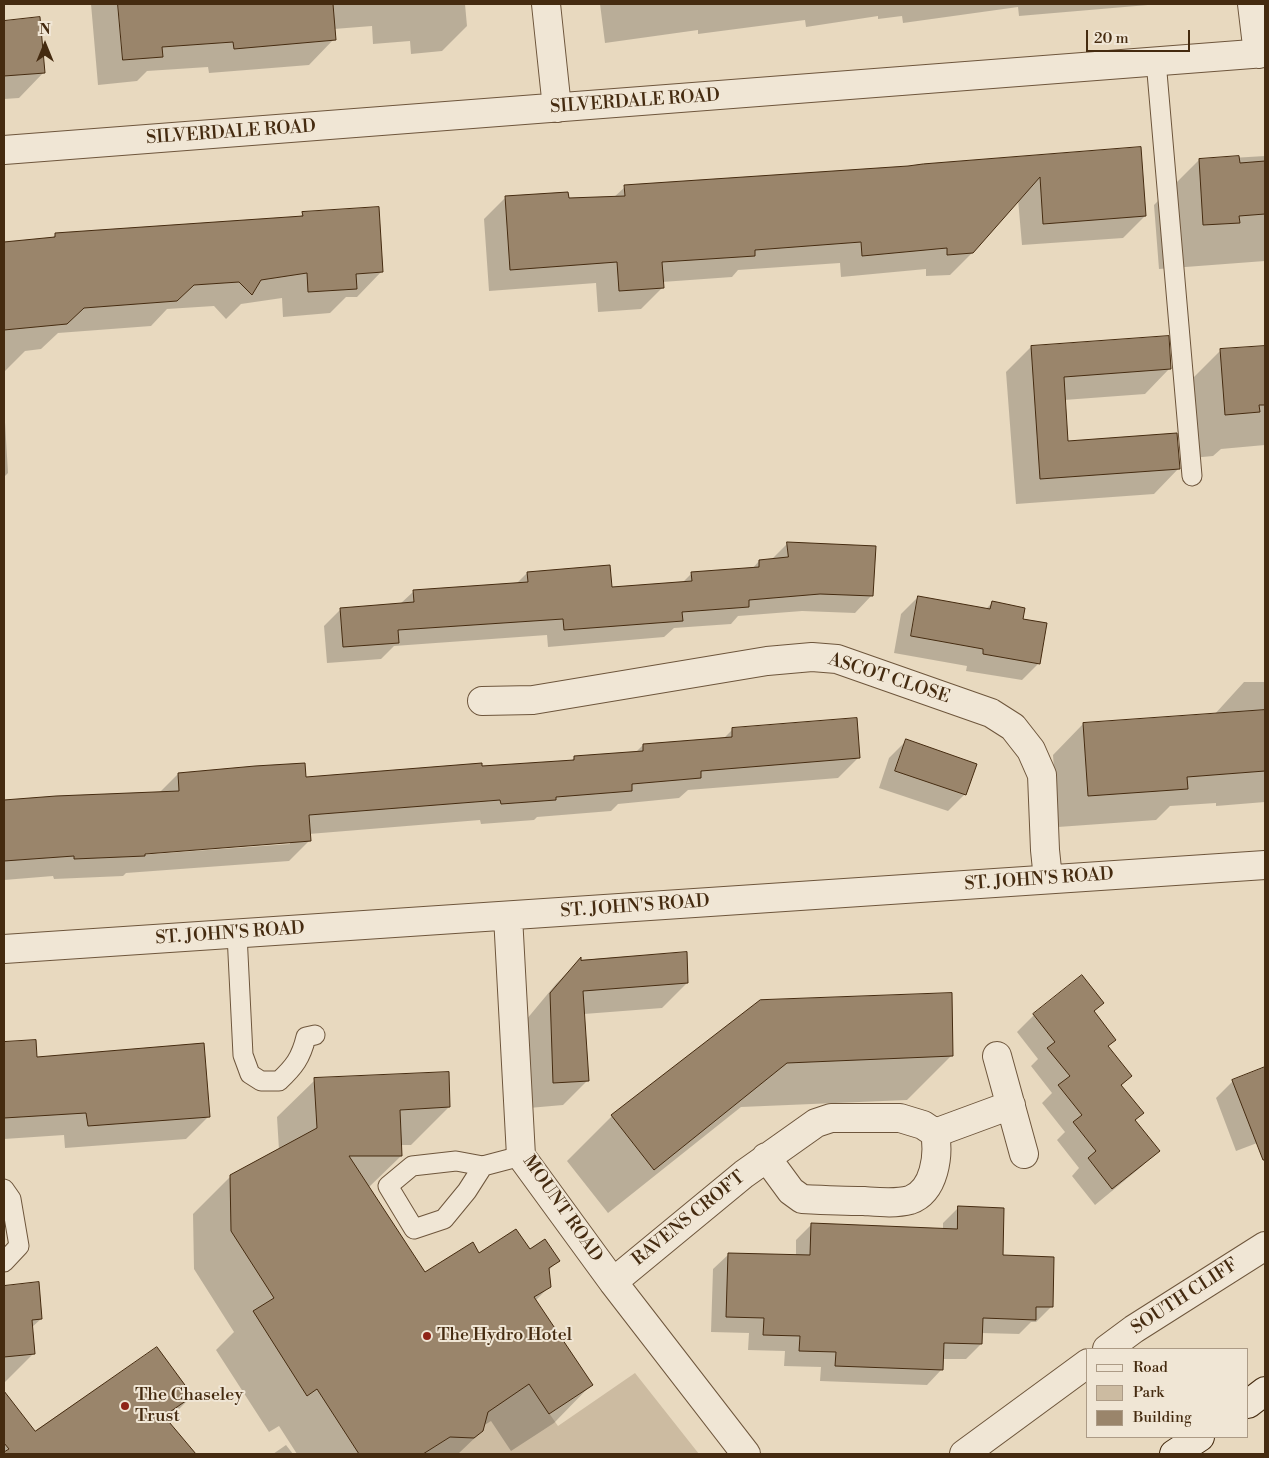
<!DOCTYPE html>
<style>
body{margin:0}
#map{position:relative;width:1269px;height:1458px;overflow:hidden;background:#e8d9bf;font-family:"Libre Bodoni",serif}
canvas{display:block}
.frame{position:absolute;inset:0;border:5px solid #452b10;pointer-events:none}
.legend{position:absolute;left:1086px;top:1348px;width:162px;height:90px;box-sizing:border-box;background:#f0e6d5;border:1px solid #ac9b86;margin:0;padding:6px 9px;list-style:none;font-size:15px;color:#452b10}
.legend li{display:flex;align-items:center;gap:10px;height:25px}
.legend b{width:25px;border:1px solid #ac9b86}
.north{position:absolute;left:20px;top:20px;width:50px;height:50px;-webkit-text-stroke:4px #f0e6d5;paint-order:stroke;rotate:0deg;font-size:14px;font-weight:700;line-height:20px;text-align:center;color:#452b10}
.north::after{content:'';display:block;margin:auto;width:18px;height:22px;background:#452b10;clip-path:polygon(50% 0,100% 100%,50% 72%,0 100%)}
.scale{position:absolute;left:1086px;top:30px;width:104px;height:22px;box-sizing:border-box;border:2px solid #452b10;border-top:0;padding-left:6px;font-size:15px;line-height:18px;white-space:nowrap;color:#452b10;-webkit-text-stroke:4px #f0e6d5;paint-order:stroke}
</style>
<div id="map">
<canvas width="1269" height="1458"></canvas>
<div class="frame"></div>
<ul class="legend">
<li><b style="height:6px;background:#f0e6d5"></b>Road</li>
<li><b style="height:14px;background:#ccbba1"></b>Park</li>
<li><b style="height:14px;background:#9a856b"></b>Building</li>
</ul>
<div class="north">N</div>
<div class="scale">20 m</div>
</div>
<script>
const context = document.querySelector('canvas').getContext('2d');
context.lineJoin = 'round';
function fillPath(path, color) {
  context.fillStyle = color;
  context.fill(path, 'evenodd');
}
function stroke(path, color, width, dash) {
  context.strokeStyle = color;
  context.lineWidth = width;
  context.lineCap = dash ? 'butt' : 'round';
  context.setLineDash(dash || []);
  context.stroke(path);
}
function write(font, color, halo, rows, align = 'center') {
  context.font = font + ' "Libre Bodoni",serif';
  context.lineWidth = 4;
  context.setLineDash([]);
  context.textBaseline = 'middle';
  context.strokeStyle = halo;
  context.fillStyle = color;
  for (const [text, x, y, turn = 0] of rows) {
    context.save();
    context.translate(x, y);
    context.rotate((+turn || 0) * Math.PI / 180);
    context.textAlign = isNaN(turn) ? turn : align;
    if (halo) context.strokeText(text, 0, 0);
    context.fillText(text, 0, 0);
    context.restore();
  }
}
fillPath(new Path2D(`
 M635,1373L699,1454H423L455,1434L463,1438H474C483,1431 486,1426 483,1414L529,1384L558,1426Z`), '#ccbba1');
fillPath(new Path2D(`
 M91,4H465L467,26L442,51L411,54L410,41L373,44L372,26L334,29V39L309,65L209,73L208,67L147,71L137,81L98,85Z
 M600,4H1149L1148,5L1019,16L1018,7L903,23L902,16L878,19V16L806,27L805,20L698,34V30L605,43Z
 M39,19L44,72L19,98L4,99V22Z
 M1140,149L1145,216L1123,238L1022,245L1018,199L972,253L950,275L926,276V269L841,277L840,263L738,270L732,277L662,282V288L641,309L598,312L596,283L489,291L484,219L506,197L568,200L613,198L625,187L908,168Z
 M1265,156V261L1159,269L1154,205L1199,160Z
 M303,214L382,271L357,297H346L330,313L283,317L282,298L241,304L226,319L214,306L167,309L151,326L58,333L41,349L25,351L4,372V243L51,239L56,234L299,217Z
 M1031,347L1170,368L1145,394L1064,400L1067,442L1179,468L1154,494L1016,504L1006,372Z
 M1265,347V445L1221,449L1213,456L1181,459L1176,395L1221,350Z
 M4,405L8,473L4,477Z
 M788,543L872,595L855,613L802,611L738,616L731,624L674,628L664,637L548,647L547,635L394,646L381,659L327,663L324,626L341,609L400,604L413,592L516,584L527,573L611,589L682,583L692,573L752,569L759,561L771,560Z
 M918,597L986,609L992,603L1021,620L1039,663L1022,680L966,671L967,666L894,653L901,614Z
 M1244,682H1265V802L1216,806V803L1170,806L1156,820L1058,827L1053,755L1083,724L1214,715Z
 M732,730L859,757L838,778L688,790L679,798L618,804L611,811L537,817L534,820L481,824L480,820L309,834L310,840L289,861L126,873L123,876L54,879L53,876L4,880V802L159,793L178,774L305,779L571,761L574,758L635,753L643,745L723,739ZM290,841V844L139,855V853Z
 M906,741L965,794L948,811L879,788L889,758Z
 M580,960L687,983L662,1008L584,1014L588,1080L563,1105L529,1108L526,1020L556,984Z
 M760,1001L952,1055L907,1100L741,1107L608,1213L567,1161L612,1116Z
 M1102,1003L1093,1012L1115,1040L1107,1047L1131,1076L1121,1086L1142,1113L1134,1121L1158,1150L1141,1167L1095,1205L1072,1176L1079,1168L1057,1140L1065,1132L1042,1103L1052,1093L1031,1066L1038,1059L1017,1032L1034,1015Z
 M35,1041L36,1058L208,1117L186,1139L65,1148L64,1135L4,1139V1043Z
 M1265,1069V1140L1236,1151L1216,1098L1233,1081Z
 M315,1080L449,1107L411,1145H400L401,1156L368,1188L424,1274L479,1254L529,1251L558,1261L548,1271L550,1286L535,1301L591,1385L554,1423L511,1451L491,1421L483,1426L482,1431L458,1454H297L279,1426L269,1432L216,1350L234,1332L194,1269L193,1214L231,1176L279,1150L277,1117Z
 M958,1208L1001,1256L1051,1307L1036,1322H1031L1019,1334L981,1333V1344L966,1359H943L942,1369L927,1385L820,1381L821,1367L784,1366L785,1351L748,1350L749,1333L711,1332L713,1269L729,1254L796,1256V1240L812,1224L943,1230V1223Z
 M37,1283L41,1319L31,1328L34,1353L4,1383V1287Z
 M4,1393L34,1433L192,1396L167,1421L194,1454H4Z
 M286,1445L293,1454H273Z`), '#0003');
const building = new Path2D(`
 M118,4H333L336,40L234,49L233,42L162,47L163,57L123,60Z
 M40,17L45,73L4,76V21Z
 M1141,147L1146,216L1043,224L1040,177L973,253L947,255V248L862,256L861,242L755,250V256L662,262L664,288L619,291L617,262L510,270L505,196L568,192L569,198L625,196L624,185L908,166L923,164Z
 M1239,156L1240,163L1265,161V214L1239,216L1240,223L1203,225L1199,159Z
 M379,207L383,272L356,274L357,289L308,292L307,273L261,280L252,295L239,282L194,285L177,301L84,308L67,324L4,330V242L55,237V233L303,216L302,212Z
 M1169,336L1171,369L1064,377L1068,441L1177,433L1180,469L1040,479L1031,346Z
 M1265,346V405H1259L1260,412L1225,415L1220,349Z
 M787,542L876,546L873,596L820,594L749,600V607L682,612L683,621L564,630L563,619L398,630L399,643L343,647L340,608L414,602L413,590L528,582L527,572L610,565L612,587L692,581L691,572L759,567V560L788,557Z
 M918,596L990,609L992,601L1025,608L1023,619L1047,623L1040,664L983,654V649L911,636Z
 M1265,710V771L1187,777L1188,789L1088,796L1083,723Z
 M857,718L860,758L701,771V778L632,784V791L556,797V800L501,804L500,800L309,815L311,841L145,854V856L74,859V856L4,861V800L56,796L179,791L178,773L255,766L305,763L306,777L482,763V766L574,760V756L643,751V744L732,737V728Z
 M906,739L977,764L966,795L895,771Z
 M687,952L688,983L583,991L589,1081L553,1083L550,993L581,957V960Z
 M1082,975L1104,1003L1094,1011L1116,1040L1108,1046L1132,1076L1121,1085L1144,1113L1135,1120L1160,1151L1112,1189L1088,1158L1096,1151L1073,1122L1082,1115L1058,1085L1070,1076L1047,1048L1055,1042L1033,1014Z
 M952,993L953,1056L787,1063L654,1170L611,1115L760,1000Z
 M36,1040L37,1057L204,1043L210,1117L88,1126L86,1113L4,1118V1042Z
 M1265,1067V1160H1263L1232,1080Z
 M449,1072L450,1107L400,1110L402,1156H349L425,1272L473,1242L479,1253L516,1229L530,1249L545,1239L560,1261L549,1268L551,1287L534,1297L593,1385L549,1414L529,1384L488,1412L483,1431L474,1438L450,1437L423,1454H359L317,1389L307,1396L253,1311L274,1298L231,1231L230,1175L317,1128L314,1078Z
 M958,1206L1004,1208L1003,1255L1054,1257L1053,1307H1036V1320L983,1318L982,1344L944,1343L943,1370L835,1366L836,1352L799,1351L800,1336L763,1335L764,1318L726,1317L728,1253L810,1255L811,1223L957,1229Z
 M39,1282L42,1319L32,1320L35,1354L4,1357V1286Z
 M157,1347L193,1396L164,1416L196,1454H4V1452L9,1449L4,1443V1391L35,1431Z`);
fillPath(building, '#9a856b');
stroke(building, '#452b10', 1);
const service = new Path2D(`
 M1156,61L1192,476
 M237,934L243,1055L250,1074L261,1081H279C294,1067 301,1058 306,1037L315,1035
 M483,1166L467,1191L444,1219L414,1229L388,1186L412,1166L456,1161L483,1166L521,1156
 M4,1189L11,1199L19,1246L4,1262`);
const minor = new Path2D(`
 M546,4L557,108
 M1252,4L1258,54
 M4,150L1265,53
 M482,701L533,700L767,661L812,657L837,659L991,713L1013,727L1031,750L1042,775L1045,850L1048,879
 M508,916L521,1156L613,1282L746,1454
 M4,949L1265,865
 M997,1056L1024,1154
 M935,1133L1011,1105
 M613,1282L744,1174L816,1123L831,1118H900L923,1125L935,1133C939,1155 935,1191 910,1200C895,1204 878,1202 864,1201C843,1201 822,1200 802,1199L791,1191L766,1157
 M1107,1349L1134,1329L1265,1246
 M964,1454L1088,1363`);
const secondary = new Path2D(`
 M1248,1404L1265,1391
 M1174,1454L1200,1437`);
stroke(service, '#6e563c', 21);
stroke(minor, '#6e563c', 30);
stroke(secondary, '#452b10', 30);
stroke(service, '#f0e6d5', 19);
stroke(minor, '#f0e6d5', 28);
stroke(secondary, '#f0e6d5', 28);
for (const [x, y, r, color] of [
 [427,1336,5,"#8f2418"],
 [125,1406,5,"#8f2418"]
]) {
  const dot = new Path2D();
  dot.arc(x, y, r, 0, 2 * Math.PI);
  context.fillStyle = color;
  context.fill(dot);
  stroke(dot, '#f0e6d5', 2);
}
write('18px', '#452b10', '#f0e6d5', [
 ["SILVERDALE ROAD",635,102,-4],
 ["SILVERDALE ROAD",231,133,-4],
 ["ASCOT CLOSE",889,679,18],
 ["ST. JOHN'S ROAD",1039,880,-4],
 ["ST. JOHN'S ROAD",635,907,-4],
 ["ST. JOHN'S ROAD",230,934,-4],
 ["MOUNT ROAD",562,1209,55],
 ["RAVENS CROFT",689,1219,-39],
 ["SOUTH CLIFF",1185,1297,-33]
]);
write('18px', '#452b10', '#f0e6d5', [
 ["The Hydro Hotel",437,1336],
 ["The Chaseley",135,1396],
 ["Trust",135,1417]
], 'left');
</script>
